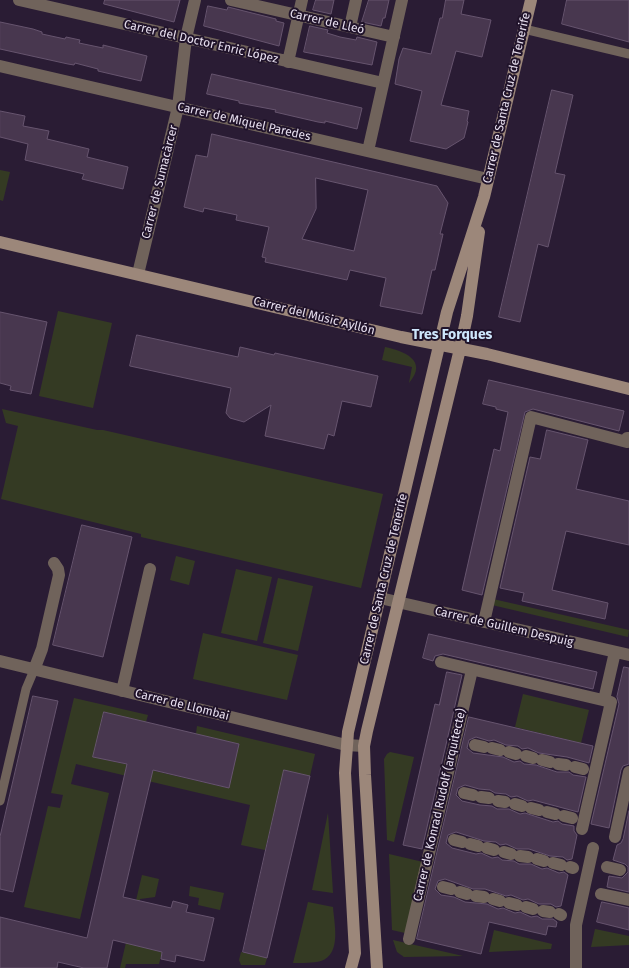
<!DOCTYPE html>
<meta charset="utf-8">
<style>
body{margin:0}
canvas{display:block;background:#2a1c34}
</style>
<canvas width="629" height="968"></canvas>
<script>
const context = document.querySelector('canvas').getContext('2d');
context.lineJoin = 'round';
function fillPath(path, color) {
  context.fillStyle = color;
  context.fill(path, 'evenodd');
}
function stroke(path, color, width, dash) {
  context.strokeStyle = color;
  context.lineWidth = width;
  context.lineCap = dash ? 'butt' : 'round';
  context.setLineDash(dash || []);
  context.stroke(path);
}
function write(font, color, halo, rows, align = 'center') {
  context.font = font + ' "Fira Sans",sans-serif';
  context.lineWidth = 4;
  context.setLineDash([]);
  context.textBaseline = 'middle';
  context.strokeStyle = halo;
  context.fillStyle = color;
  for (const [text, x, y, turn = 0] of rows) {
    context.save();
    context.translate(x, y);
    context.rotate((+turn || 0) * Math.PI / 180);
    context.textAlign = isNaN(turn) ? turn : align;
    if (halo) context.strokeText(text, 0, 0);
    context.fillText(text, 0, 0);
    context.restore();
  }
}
fillPath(new Path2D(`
 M0,170L10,172L3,201L0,200Z
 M58,311L112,323L93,408L39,396Z
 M385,347C403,351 429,360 409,383L412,367L382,360Z
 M2,409L97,430H103L383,494L361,588L141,537V534L1,499L18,426L6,423Z
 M176,556L195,561L189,585L170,580Z
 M236,569L272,577L257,641L221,633Z
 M278,578L313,586L298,651L263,643Z
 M493,599L629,630L628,637L492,605Z
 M203,633L298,655L287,700L193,679Z
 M523,694L589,710L581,743L515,727Z
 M74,698L148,715L146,722L104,712L94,757L228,788L239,744L196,734L197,726L315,754L310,776L274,815L265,850L241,845L250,805L76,764L71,784L109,793L80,919L24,907L48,806L60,808L63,795L51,793Z
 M390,752L414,757L394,842L387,840L384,759L387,754Z
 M328,813L333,893L312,890Z
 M389,854L423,862L405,933L392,930Z
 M142,875L159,879L155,897L140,899L130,944L162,952L159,964H126L125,968H120Z
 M190,886L224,893L220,910L198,905L199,898L189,896Z
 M308,902L333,907C334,923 342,954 321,961C313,963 302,963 293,963Z
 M595,929L629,936V945L591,947Z
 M494,930L552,944L551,949L489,952Z
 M393,940L463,956L404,957L397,952Z
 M241,952L267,958L265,965H241L239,960Z`), '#343a23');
const building = new Path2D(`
 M105,0H180L174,22L104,4Z
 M316,0H334L331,14L313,10Z
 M369,0H389L385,18H383L381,26L362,22Z
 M446,0H464L461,14L491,20L482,57L456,51L441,105L469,111L467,121L468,122L464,138L446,149L410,141L422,91L395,84L399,59L403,48L431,54L440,18H442Z
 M567,0H629V42L562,24Z
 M208,6L227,10L228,7L276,19V21L284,23L279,46L204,26Z
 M0,22L33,29L42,32V34L65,39L66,37L80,40L79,43L103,48V45L147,56L141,81L98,71V69L75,63L74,65L68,64L0,49Z
 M310,26L328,30L327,33L340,37L356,40L357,37L377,42L372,65L304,52Z
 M212,74L362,108L357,129L325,121V123L318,122L275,112L276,110L239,103V101L207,94Z
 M552,90L573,95L555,173L565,175L548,247L538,244L520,322L499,317Z
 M0,111L25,116L23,126L49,131L47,139L89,149L87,157L128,167L123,189L82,179L84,174L25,160L28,144L0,137Z
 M212,134L437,186L448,203L440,234H443L435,270H432L422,314L380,306L386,278L350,270L347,280L265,262L266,258L262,257L269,227L236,220L237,215L204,208L203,212L184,207L196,155L207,157ZM316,178L368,190L354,251L302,239L316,209Z
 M0,312L47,322L31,394L10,390L11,386L0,383Z
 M137,335L238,357L240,347L274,355L275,353L378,376L371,407L342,401L334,436L328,434L324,449L265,436L271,405L244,422L230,418L226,413L231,388L130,366Z
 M489,380L624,411L619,431L533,409L525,412L482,595L462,590L494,449L500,451L508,412L496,409V407L483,404Z
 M547,430L588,440L576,489L629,501V545L566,531L552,590L608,603L605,619L522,601L524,593L500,588L530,457L540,459Z
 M82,525L132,537L103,657L53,645Z
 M429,634L597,672L593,689L443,654L435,656L433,661L423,658Z
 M624,667L629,668V764L623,766L621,770L609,828L591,824L619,704L617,697Z
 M447,672L462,675L422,849L403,845L435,704L439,705Z
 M33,696L58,701L13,892L0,889V837Z
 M104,712L239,744L229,788L153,770L123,897L171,908L173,901L188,905L186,912L214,918L204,961L176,955L175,962L161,959L162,952L113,940L107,968H84L58,962L57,968H0V917L87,938L127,764L93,757Z
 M469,717L593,746L589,763L567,757L539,753L528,748L522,749L518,746L506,745L494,740L489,741L476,737L469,740L467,748L473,753L503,757L514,762L520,761L524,764L536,765L557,772H569L573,775L586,777L578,812L533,800L528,801L517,796L511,797L506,794L495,793L490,790L479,789L465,785L458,788L456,795L462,801L480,805L492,806L497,809H509L520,814L525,813L553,822L558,821L562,824L574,826V831L577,835L572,859L567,860L563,857L550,856L529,849H517L506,844L500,845L496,842L484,841L456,832L448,835L446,843L452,848L476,854L481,853L492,858L498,857L502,860L514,861L519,864H531L542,869L547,868L559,873L564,872L568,875L561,906L556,907L551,904H539L528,899L523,900L511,895L506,896L485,889H473L445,879L438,881L435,889L441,895L454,897L465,902L487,904L498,909L503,908L515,913L520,912L531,917L537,916L542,919H553L557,922L556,927L548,926L546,935L489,922L481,954L417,939Z
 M284,770L310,776L267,958L243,952Z
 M629,811V892L607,887L609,876L622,878L628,872V867L625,864L613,860L617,845L621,843L623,839Z
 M602,902L629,908V930L597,922Z`);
fillPath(building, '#48374f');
stroke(building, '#66546e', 1);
stroke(new Path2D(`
 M524,29L629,54
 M0,801L26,689L34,670`), '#70635b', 9);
stroke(new Path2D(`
 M19,0L383,83
 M231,0L394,37
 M350,27L356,0
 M288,62L302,0
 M0,66L488,179
 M368,151L402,0
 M138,274L178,107L186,38L195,0
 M380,598L629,655
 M484,622L531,417L627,442V438H629
 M0,661L322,739L346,745L364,746
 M441,662L611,702L582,829
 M34,670L42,649L59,575L58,569L54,563
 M122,691L150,569
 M604,700L615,652
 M475,745L484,747
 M492,748L500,750
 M509,752L516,754
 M526,756L533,758
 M542,760L550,762
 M558,764L566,765
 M575,767L583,769
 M464,793L473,795
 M481,797L489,798
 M498,801L505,802
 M515,804L522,806
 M531,808L539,810
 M547,812L555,814
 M564,816L572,818
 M615,837L629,772
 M454,840L462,842
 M470,844L478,846
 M487,848L494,850
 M504,852L511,854
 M520,856L528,857
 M537,859L544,861
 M553,863L561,865
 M570,867L573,868
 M607,867L620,870
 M443,887L451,889
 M460,892L467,894
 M601,894L629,900
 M476,896L484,897
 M493,899L500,901
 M509,903L517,905
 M526,907L533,909
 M543,911L550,912
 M559,914L561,915
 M409,939L472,670
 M576,968V925L593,848`), '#70635b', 12);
stroke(new Path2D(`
 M0,242L401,337L487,354L629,389
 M351,968L355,953L345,773L348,732L447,312L484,197L531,0
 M377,968L365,775L364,746L367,731L460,349L467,316L479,232`), '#9c877a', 12);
write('12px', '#e7dfef', '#20132a', [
 ["Carrer de Lleó",327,22,13],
 ["Carrer del Doctor Enric López",201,42,13],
 ["Carrer de Santa Cruz de Tenerife",507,98,-77],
 ["Carrer de Miquel Paredes",244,122,13],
 ["Carrer de Sumacàrcer",160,182,-76],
 ["Carrer del Músic Ayllón",314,316,14],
 ["Carrer de Santa Cruz de Tenerife",384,579,-77],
 ["Carrer de Guillem Despuig",504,627,13],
 ["Carrer de Llombai",182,705,14],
 ["Carrer de Konrad Rudolf (arquitecte)",440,805,-77]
]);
write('bold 14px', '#cee7fd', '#20132a', [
 ["Tres Forques",452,335]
]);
</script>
